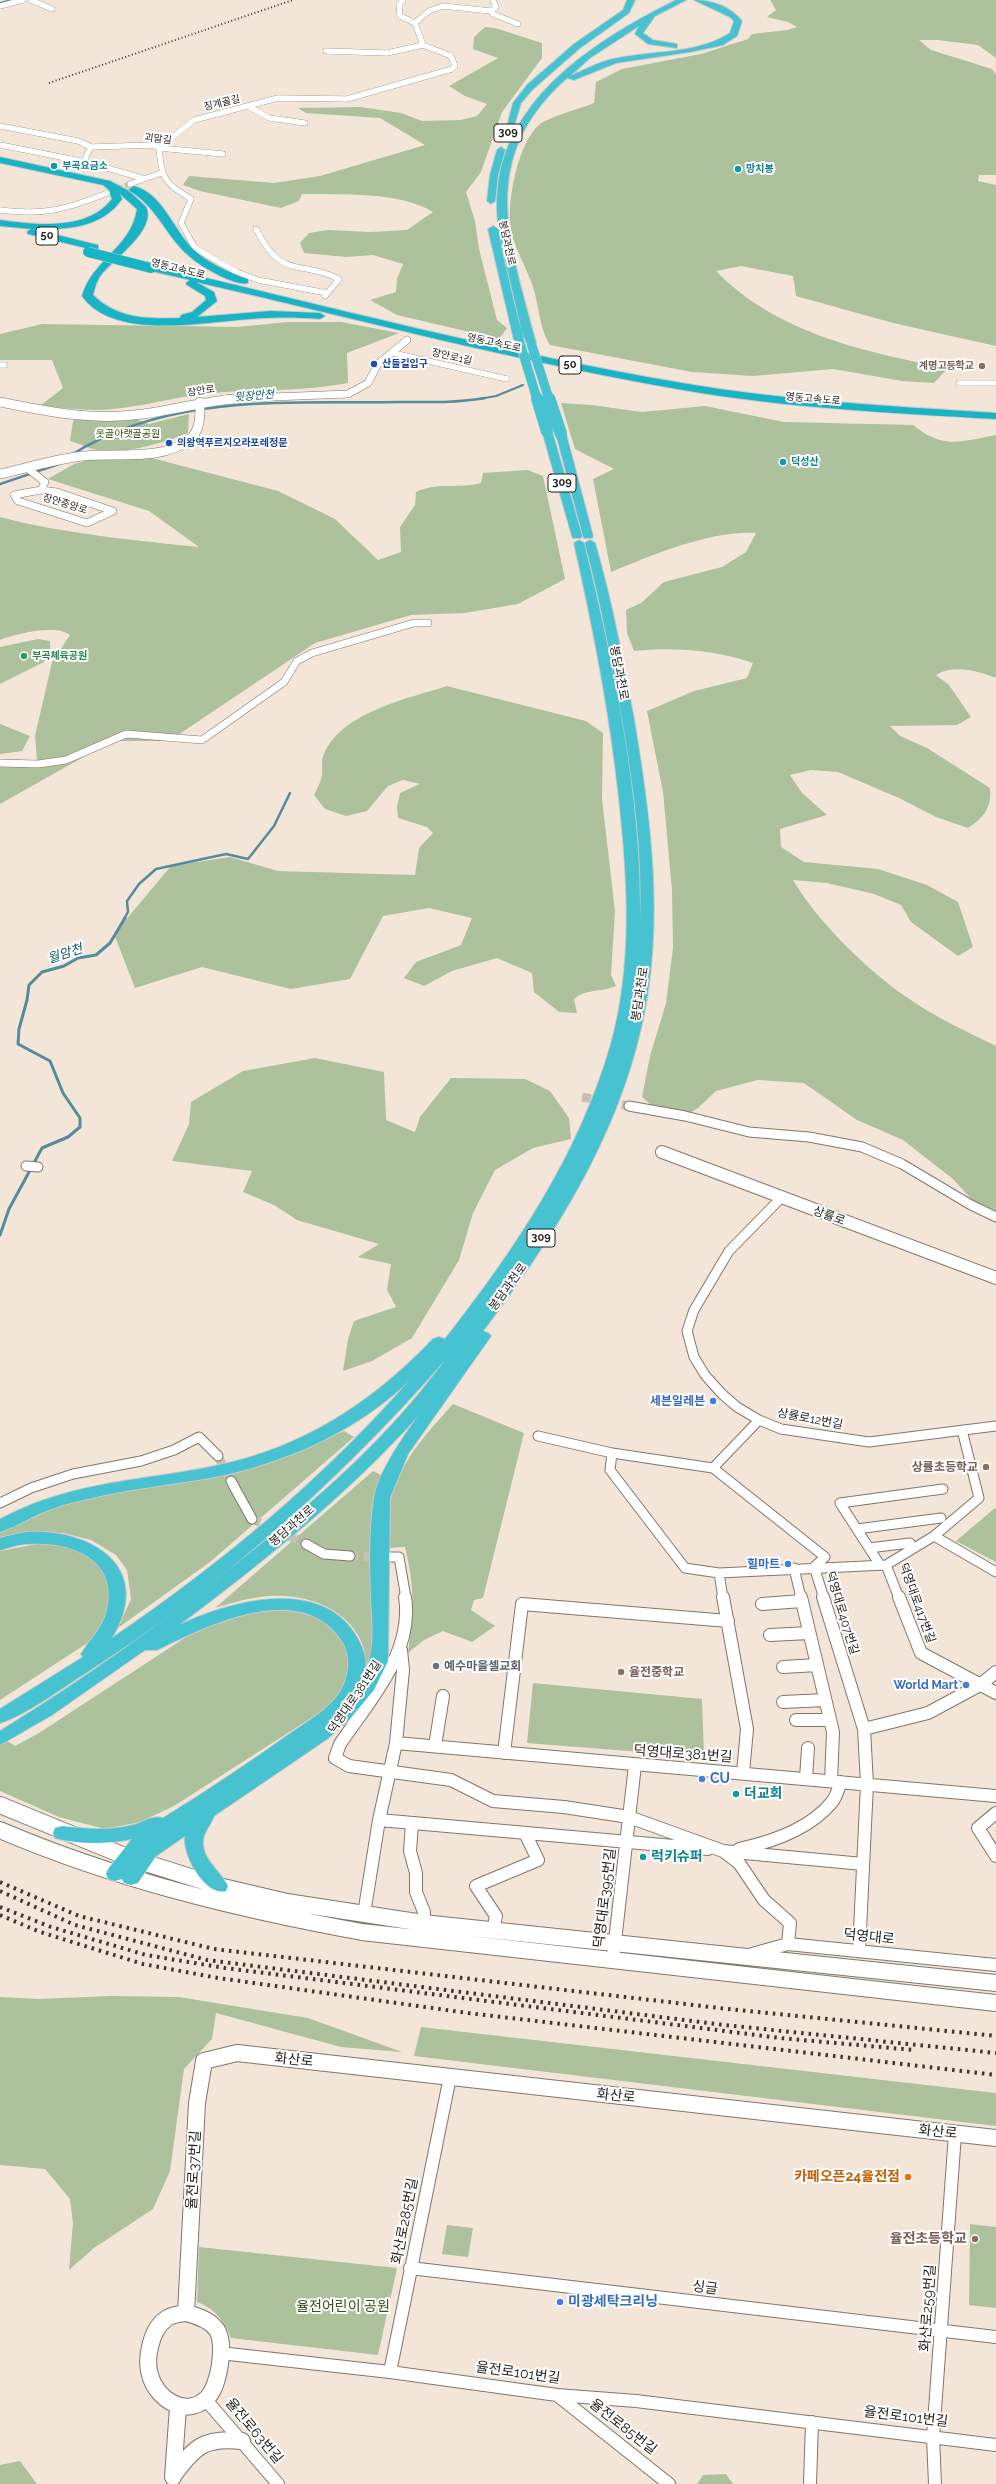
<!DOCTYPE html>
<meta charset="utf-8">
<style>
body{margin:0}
canvas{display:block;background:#f3e6d9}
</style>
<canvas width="996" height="2484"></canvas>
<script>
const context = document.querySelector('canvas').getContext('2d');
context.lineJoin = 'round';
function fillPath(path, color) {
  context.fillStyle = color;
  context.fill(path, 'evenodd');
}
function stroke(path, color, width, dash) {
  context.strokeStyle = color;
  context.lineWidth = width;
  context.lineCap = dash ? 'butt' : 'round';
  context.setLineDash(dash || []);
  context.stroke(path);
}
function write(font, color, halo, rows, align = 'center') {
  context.font = font + ' Raleway,"Noto Sans KR",sans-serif';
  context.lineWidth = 4;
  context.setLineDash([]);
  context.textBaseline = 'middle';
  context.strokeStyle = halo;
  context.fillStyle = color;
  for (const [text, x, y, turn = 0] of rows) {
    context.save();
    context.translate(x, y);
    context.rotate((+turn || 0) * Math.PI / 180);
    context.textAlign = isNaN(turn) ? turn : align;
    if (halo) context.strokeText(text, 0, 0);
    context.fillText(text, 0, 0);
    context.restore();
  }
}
fillPath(new Path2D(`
 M770,0H996V58L978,45L938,40H919L931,50L992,69L996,74V175H979L978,181L996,185V346L893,323L796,296L793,276L741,266L716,271C776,333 867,353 948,368L934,383L902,381L833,369L753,376L692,372L550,345C539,328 539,303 532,284C527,269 513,244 511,230C506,203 518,142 540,124C549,117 582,108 594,103L596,82L622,69L701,54L748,39L752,34L788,30L797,27L788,22L767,17L776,10Z
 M485,27L495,28L542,43V58L502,112L481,172L466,192L475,221L479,249L497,320L507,328L499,339L397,315L370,300L396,292L397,279L403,264L373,255L346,257L304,253L300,243L309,233L328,230L370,232L407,230L433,212C399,191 342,195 302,194L299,201L281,208L200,191L183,185L189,176L274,183L320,176L425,145L380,118L306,113L298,108L361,107L401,113L422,121L461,120L477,116L487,104L465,96L449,86L498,58L473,49L474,37Z
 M287,322H341L399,333L347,353L348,383C303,392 257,389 212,393C181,396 152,404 122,408C95,412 67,409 41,405L63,388L52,360H0V334L42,324L238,327Z
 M561,403L591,405L642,412L705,406L784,422L913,425C943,450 962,441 996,435V678C977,671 954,664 936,675L949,685L971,717L957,725L890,726L900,736L927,748L990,788C992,807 984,818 968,828L936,817L899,798L838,772L811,770L790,775L802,793L827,815L780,829L781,847L804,862L878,869L927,885L958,902L973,947L958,956L911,922L901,905L874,894L827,883L793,880C817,921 866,969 905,996C933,1016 965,1031 996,1046V1211L975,1203L953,1179L903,1140L857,1120L804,1083L758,1080L716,1091L698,1108L690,1113L652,1106L642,1097L650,1056L666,1003L673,948L672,890L663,792L647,711L694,691L747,678L753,663C715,650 674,647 634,651L627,633L626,610L641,603L664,582L722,567L746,552L756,533C712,530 652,555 611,572L593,479L614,469L575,449Z
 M189,414L188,433C164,443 120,456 93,449C85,447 78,443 70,441L73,421L76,419L133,418L149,424Z
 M99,457L152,458L278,491L335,519L378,560L401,552L400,527L415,505L416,492C436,482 459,489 481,483L483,473L528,470L543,476L565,579L518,604L465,613L411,615L315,643L169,741H112L0,804V764L37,761L35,736L52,662L70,635C56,624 15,634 0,640V517C65,534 132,540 199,547L149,511L48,479L74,464Z
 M38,639L50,641V650L44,662L0,684V647Z
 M447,686L586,721L603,733L602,799L615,911L611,975L616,986C603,992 585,989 574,999L577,1013L559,1012L534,992L532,973L497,958L452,971L424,986L404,978L416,962L461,945L472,918L429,908L383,916L350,979L291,989L202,967L135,988L114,934L171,866L230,857L278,871L415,875L419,848L433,833L427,827L398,818L397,807L400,793L420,784L403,780L388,786L367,811L346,816L325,809L314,795C317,789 321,782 322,775C323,769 321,762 323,757C338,713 407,699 447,686Z
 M0,724L30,736L22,751L0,754Z
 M315,1058L384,1072L386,1120L415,1132L420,1117L451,1078L525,1079L550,1091L569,1118L571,1139L533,1148L495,1170L473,1213L459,1260L412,1338L372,1361L343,1371L348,1339L354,1321L396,1307L387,1290L391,1264L358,1257L379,1244L297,1220L274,1205L243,1192L252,1171L172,1161L189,1124L191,1102L243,1071Z
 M453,1404L524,1433L483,1598L474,1600L471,1610L495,1626L472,1642L443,1631L424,1640L408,1653C414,1609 415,1590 405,1547L388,1548C389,1532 387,1514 391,1499C400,1461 428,1432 453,1404Z
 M344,1431L354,1437L210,1562L118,1628L131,1599L127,1570L116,1555L91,1540L63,1533H33L0,1539V1532L23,1520L77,1500L303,1449Z
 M373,1471L385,1477L375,1497L370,1529L373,1648L365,1674C364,1666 366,1656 364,1649C351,1606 300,1591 260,1597C244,1599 229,1604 215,1608Z
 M995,1508L996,1509V1562L956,1541Z
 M37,1544L73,1547L99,1559L114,1589L109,1621L92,1640L0,1700V1551Z
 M257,1609H293L322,1616L347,1639L353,1676L333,1704L174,1806L140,1822L105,1829L59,1817L0,1791V1736L15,1746L39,1733L200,1628Z
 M533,1683L702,1699L704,1757L527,1743Z
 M111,1996L179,1997L308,2018L402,2052L341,2047L216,2013L212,2039L184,2069L170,2171L153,2209L94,2248L69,2270L73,2223L70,2199L45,2169L0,2165V1997L38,1999Z
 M421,2027L996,2093V2126L414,2056Z
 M970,2224L996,2227V2308L969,2305Z
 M447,2225L473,2228L468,2257L442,2254Z
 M199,2247L397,2268L378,2355L231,2338C225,2321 214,2308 197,2302Z
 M20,2461L37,2484H0V2465Z
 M726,2474L733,2484H697L703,2475Z`), '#adc19c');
stroke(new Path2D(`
 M0,3L11,0
 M479,399L496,396L523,385`), '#548c9b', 2);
stroke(new Path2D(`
 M71,455C171,392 288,404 400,402C428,402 457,403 485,398
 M0,484L59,464
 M124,919L128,912L127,901L139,884L156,869L226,854L248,859L274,826L290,793`), '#548c9b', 2.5);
stroke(new Path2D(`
 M0,1235L9,1209L42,1148L68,1137L80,1127V1118L63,1093L50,1061L18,1044L19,1029L27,1000L29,985L42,972L64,966L78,958L96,955L110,943L125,918`), '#548c9b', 3);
stroke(new Path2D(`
 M110,192L130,184`), '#cabfb3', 5.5, [5.5, 2.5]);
stroke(new Path2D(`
 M582,1097L629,1106
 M218,1456L231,1481
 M252,1519L306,1544
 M350,1556L382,1557`), '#cabfb3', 9, [9, 4.5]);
const minorFar3 = new Path2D(`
 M31,0L52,9
 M493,0L496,7L491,11L493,14L518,24
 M0,6L23,0
 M415,23L429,11L443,6L491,11
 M326,51L387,53L423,45
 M248,106L269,118L305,123
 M0,126L78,141L91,147L86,156V162
 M0,145L86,162L142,178
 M91,147L153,145L159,148L223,154
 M130,184L161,173
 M0,210C43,216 68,209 107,193
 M256,229C282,281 299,259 339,279L325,296
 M327,293L258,280L237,272L195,248L181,223L191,199C164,182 162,180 159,148L194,120L278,98L347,99L452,69L455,66L451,56L423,45L415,23L400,16L399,5L403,0
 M393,353L507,379
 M0,365H5
 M959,383H996`);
const minorFar2 = new Path2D(`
 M27,468L45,482L41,490
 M41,490L57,492L113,511L87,523L18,501L14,495Z
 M0,763L38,764L66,760L126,734L202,740L284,682L297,661L312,653L414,623H428`);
const minorFar1 = new Path2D(`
 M629,1106L685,1116L749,1132L809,1137L862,1147L902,1164L971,1205L996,1217
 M26,1166L38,1167
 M781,1198L729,1251L694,1310L687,1331L694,1357L705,1375L722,1394L737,1407L759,1420L781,1429L869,1442L996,1426
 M759,1420L713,1468L825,1557L814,1567L824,1598
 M538,1436L612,1453L713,1468
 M612,1453L610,1470L685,1568L719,1573L886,1565
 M231,1481L252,1519
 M0,1503L31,1488L73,1474L141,1461L174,1450L199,1437L218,1456
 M857,1529L941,1518
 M934,1536L996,1572
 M306,1544L324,1554L350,1556
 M869,1548L910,1543
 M390,1557H399L406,1598
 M880,1565L840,1503L943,1489
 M794,1568L801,1598
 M719,1573L723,1598
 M899,1598L886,1565L934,1536L979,1498L962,1430`);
const minor = new Path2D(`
 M405,1597C414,1653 369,1701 340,1744L335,1758L349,1766L451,1780L493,1801L564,1807L629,1817L723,1851L739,1863L764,1900L790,1923L788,1944
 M723,1597L747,1729L743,1773
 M801,1597L833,1732L831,1781
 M823,1597L864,1729L867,1784L859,1951
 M899,1597L921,1653L996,1693
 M762,1604L802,1601
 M770,1635L809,1633
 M783,1667L817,1665
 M783,1702L825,1700
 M796,1720H830
 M864,1729L928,1713L980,1685L996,1672
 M396,1743L403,1670L401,1650
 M435,1746L443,1696
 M504,1753L522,1604L728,1621
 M806,1779L808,1748
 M996,1813L978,1828L996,1856
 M379,1820L708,1849
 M412,1823L410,1851L416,1873V1892L424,1912L423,1923
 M739,1849C772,1842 810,1829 832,1802C837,1796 838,1788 841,1782
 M723,1851L863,1864
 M364,1914L379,1820L396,1743L996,1796
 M493,1931L496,1916L476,1886L538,1860L525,1833
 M752,1954L788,1944L996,1965
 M613,1959L635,1765
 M410,2268L996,2337
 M220,2353L390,2372L557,2395L636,2401L996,2445
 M390,2372L450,2077
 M557,2395L669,2484
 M206,2400L278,2484
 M810,2484L812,2422
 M935,2484L933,2437L955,2134`);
const tertiaryFar3 = new Path2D(`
 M223,399L348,394L368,383L378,364L407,340`);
const tertiaryFar2 = new Path2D(`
 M0,402C48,412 94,421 143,414C179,409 213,399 249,398
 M0,474C28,468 55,459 83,456C116,452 162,462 190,439C201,430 200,414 200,402`);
const tertiaryFar1 = new Path2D(`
 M662,1152L996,1278`);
const tertiary = new Path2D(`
 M0,1805L127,1857L219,1886L287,1902L423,1923L996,1983
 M0,1830C117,1880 237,1909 362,1932L996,2003
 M186,2313L197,2103L204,2061L237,2053L996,2138
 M186,2313C198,2316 210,2320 217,2330C226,2345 219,2388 206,2399C184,2418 156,2398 150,2375C145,2359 151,2329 166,2319C170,2315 180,2314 186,2313Z
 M173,2476C195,2447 203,2437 242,2441
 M173,2477L178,2407`);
const trunk = new Path2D(`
 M627,0H635L629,13L580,48L533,89L521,103L511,136L504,138L513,103L527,85L574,44L623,10Z
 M676,0H686L655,16L643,33L653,40L677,44V48L648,44L635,34L639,26L590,58L570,76C584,70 599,62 613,59C652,50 696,55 730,33L734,21L730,17L694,0C712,0 731,7 742,21L737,36L723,45L690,52L616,63L574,80L567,78C475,159 510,243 536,343L528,345C520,332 511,289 507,272C499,240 493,206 500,173C518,88 604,36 676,0Z
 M501,147L505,150L498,175L495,201L491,204L487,201L490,175L497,150Z
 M493,226L498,229L524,340L519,343L514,340L488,229Z
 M547,428L552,431L582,536L581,538H573L572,536L542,431Z
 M561,431L566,434L593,536L592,538H584L583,536L556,434Z
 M579,540L584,543C613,663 642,797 640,921C643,855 634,789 623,724C612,663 601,603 585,543L590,540L595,543C612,601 623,660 634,719C651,821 665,926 641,1028C616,1140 551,1241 483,1331L488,1333L491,1336L408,1454L390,1498L388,1661L374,1690L349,1720L327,1739L214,1816C212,1823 206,1829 204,1836C198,1857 220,1870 228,1886L226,1891C205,1897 182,1854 185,1836L156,1856L138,1883L131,1885L124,1883L122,1879L115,1881L108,1879L106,1874L108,1869L132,1839C108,1844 79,1845 55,1838L53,1833L55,1828L62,1826C86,1829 110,1831 133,1825C144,1822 152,1815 163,1818C207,1791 250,1762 291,1733C308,1721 328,1710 340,1692C349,1678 352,1656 342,1641C300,1578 207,1626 157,1650H145L52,1715L0,1745V1731C86,1678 168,1619 246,1556C319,1498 391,1435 445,1360C339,1481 217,1590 81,1676C59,1690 24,1716 0,1723V1709L83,1657L81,1654C90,1639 103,1628 107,1610C119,1558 70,1541 27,1544C18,1544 9,1548 0,1550V1538C9,1536 18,1533 27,1532C94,1529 154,1569 112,1638C220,1565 323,1479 409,1381C355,1432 284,1464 210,1478C170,1485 128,1489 88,1499C71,1502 55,1507 39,1514C26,1520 13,1528 0,1532V1519C16,1511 33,1503 50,1498C110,1478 175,1477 236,1461C314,1441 379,1396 433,1339L439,1337L445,1339C515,1250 579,1155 611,1044C633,964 628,881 619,799C610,713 593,627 574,543ZM418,1416C402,1439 378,1472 374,1499C369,1530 370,1565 371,1596C372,1621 376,1649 365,1671C368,1657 361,1643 353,1631C315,1577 228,1602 179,1625C263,1562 347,1495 418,1416Z`);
const motorway = new Path2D(`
 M0,157L110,181L129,191L146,207C157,230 112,260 101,275C96,282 95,288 93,295C117,319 148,319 180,318L181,315L192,312L206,300L205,296L187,285L186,283L190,280L147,270L146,268L151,265C327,306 504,353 682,383C786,401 891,406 996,413V419C891,413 787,408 683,390C519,362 358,319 196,282L214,292L217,301L197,317L270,311L320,313L325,316L320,319C297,317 273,317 250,319C203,322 114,341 82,296C92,260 132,247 137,209L120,194L122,199C102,228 66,230 33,229L98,245V249L94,250L28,234L27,232L31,229L0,226V220C36,225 88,231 112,199L109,190L103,185L0,163Z
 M134,186C162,193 173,229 192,248C207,263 228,272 248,279V283C241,285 234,281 227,279C209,271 192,261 179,246C162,226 153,205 130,191L129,189Z`);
stroke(minorFar3, '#82766b', 6);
stroke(minorFar2, '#82766b', 8);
stroke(minorFar1, '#82766b', 11);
stroke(minor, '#82766b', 14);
stroke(tertiaryFar3, '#82766b', 8);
stroke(tertiaryFar2, '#82766b', 10);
stroke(tertiaryFar1, '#82766b', 14);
stroke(tertiary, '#82766b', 18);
stroke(trunk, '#cbcac9', 2);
stroke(motorway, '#cbcac9', 2);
stroke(minorFar3, '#fff', 5.5);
stroke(minorFar2, '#fff', 7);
stroke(minorFar1, '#fff', 9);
stroke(minor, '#fff', 12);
stroke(tertiaryFar3, '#fff', 7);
stroke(tertiaryFar2, '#fff', 9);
stroke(tertiaryFar1, '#fff', 12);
stroke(tertiary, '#fff', 16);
fillPath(trunk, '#46c2d0');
fillPath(motorway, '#18b3c4');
stroke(new Path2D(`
 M49,83L293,0`), '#3b3630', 2, [1, 2.5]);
stroke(new Path2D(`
 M0,1882L79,1916L214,1949L728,2009L996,2036
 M0,1891L75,1925L207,1960L724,2025L996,2053
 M0,1907L51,1927L146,1955L225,1968L780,2038L914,2050
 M0,1915L40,1932L143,1964L218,1978L468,2013L996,2075`), '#3b3630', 4, [2.5, 5]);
const trunkBridgeFar1 = new Path2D(`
 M519,340L537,399
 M531,343L549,399`);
const trunkBridge = new Path2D(`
 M537,398L547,431
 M549,398L561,434`);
const motorwayBridge = new Path2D(`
 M88,252L151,268`);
stroke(trunkBridgeFar1, '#cbcac9', 10, []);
stroke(trunkBridge, '#cbcac9', 13, []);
stroke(motorwayBridge, '#cbcac9', 11, []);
stroke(trunkBridgeFar1, '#46c2d0', 9);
stroke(trunkBridge, '#46c2d0', 12);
stroke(motorwayBridge, '#18b3c4', 10);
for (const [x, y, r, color] of [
 [54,166,4,"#0f9aa8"],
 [738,169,4,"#0f9aa8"],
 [374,364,4,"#1a4fb4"],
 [982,366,4,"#8d6e63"],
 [169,443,4,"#1a4fb4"],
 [783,462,4,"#0f9aa8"],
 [24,656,4,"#2e9e5b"],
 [713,1401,4,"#3f7fe0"],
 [986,1467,4,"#8d6e63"],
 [788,1564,4,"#3f7fe0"],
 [436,1666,4,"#6b7280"],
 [621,1672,4,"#8d6e63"],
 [966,1685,4,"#3f7fe0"],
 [702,1779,4,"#3f7fe0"],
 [736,1794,4,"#0f9aa8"],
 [643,1857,4,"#0f9aa8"],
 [908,2177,4,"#e8710a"],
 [975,2239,4,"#8d6e63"],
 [560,2302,4,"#3f7fe0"]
]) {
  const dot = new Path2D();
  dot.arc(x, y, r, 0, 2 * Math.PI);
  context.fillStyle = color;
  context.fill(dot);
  stroke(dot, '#fff', 1.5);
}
write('10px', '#25211c', '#fff', [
 ["징계골길",222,103,-14],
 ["괴말길",158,139,7],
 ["봉담과천로",507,243,78],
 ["영동고속도로",178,269,14],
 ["영동고속도로",494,343,12],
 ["장안로1길",452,357,13],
 ["장안로",201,391,-8],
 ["영동고속도로",813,399,5],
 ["장안중앙로",65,504,17]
]);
write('bold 10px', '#0d838f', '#fff', [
 ["부곡요금소",62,166],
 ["망치봉",746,169],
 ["덕성산",791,462]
], 'left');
write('bold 10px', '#164399', '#fff', [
 ["산들길입구",382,364],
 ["의왕역푸르지오라포레정문",177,443]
], 'left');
write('bold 10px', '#785e54', '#fff', [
 ["계명고등학교",974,366]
], 'right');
write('10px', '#355113', '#fff', [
 ["웃골아랫골공원",128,434]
]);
write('bold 10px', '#27864d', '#fff', [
 ["부곡체육공원",32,656]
], 'left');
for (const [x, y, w] of [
 [508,133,28],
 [47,236,22],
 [570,365,22],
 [562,483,28],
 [541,1238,28]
]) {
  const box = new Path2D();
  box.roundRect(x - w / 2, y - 9, w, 18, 3);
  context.fillStyle = '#fff';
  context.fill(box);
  stroke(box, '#25211c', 1);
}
write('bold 11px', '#25211c', null, [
 ["309",508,133],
 ["50",47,236],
 ["50",570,365],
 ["309",562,483],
 ["309",541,1238]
]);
write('italic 11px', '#105767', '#fff', [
 ["윗장안천",254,396,-5]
]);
write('12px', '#25211c', '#fff', [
 ["봉담과천로",619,673,79],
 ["봉담과천로",640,994,-81],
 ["상률로",829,1216,20],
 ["봉담과천로",508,1287,-54],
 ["상률로12번길",810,1419,11],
 ["봉담과천로",292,1526,-41],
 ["덕영대로417번길",917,1603,70],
 ["덕영대로407번길",842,1613,73],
 ["덕영대로381번길",355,1697,-56]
]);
write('bold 12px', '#366cbe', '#fff', [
 ["세븐일레븐",705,1401],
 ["힐마트",780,1564],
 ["World Mart",958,1685]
], 'right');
write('bold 12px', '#785e54', '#fff', [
 ["상률초등학교",978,1467],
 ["율전중학교",629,1672,"left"]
], 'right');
write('bold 12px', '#5b616d', '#fff', [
 ["예수마을셀교회",444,1666]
], 'left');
write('italic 13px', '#105767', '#fff', [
 ["월암천",65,954,-18]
]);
write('14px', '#25211c', '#fff', [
 ["덕영대로381번길",683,1754,4],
 ["덕영대로395번길",605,1898,-83],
 ["덕영대로",869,1937,6],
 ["화산로",294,2060,6],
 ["화산로",616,2096,6],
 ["화산로",938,2132,6],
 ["율전로37번길",194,2170,-87],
 ["화산로285번길",405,2221,-79],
 ["싱글",705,2288,7],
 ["화산로259번길",928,2308,-86],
 ["율전로101번길",518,2373,8],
 ["율전로101번길",906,2417,7],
 ["율전로85번길",623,2427,38],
 ["율전로63번길",254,2431,50]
]);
write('bold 14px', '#366cbe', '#fff', [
 ["CU",710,1779],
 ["미광세탁크리닝",568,2302]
], 'left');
write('bold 14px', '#0d838f', '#fff', [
 ["더교회",744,1794],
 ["럭키슈퍼",651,1857]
], 'left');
write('bold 14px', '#c56008', '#fff', [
 ["카페오픈24율전점",900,2177]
], 'right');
write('bold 14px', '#785e54', '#fff', [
 ["율전초등학교",967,2239]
], 'right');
write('14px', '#355113', '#fff', [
 ["율전어린이 공원",343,2307]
]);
</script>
